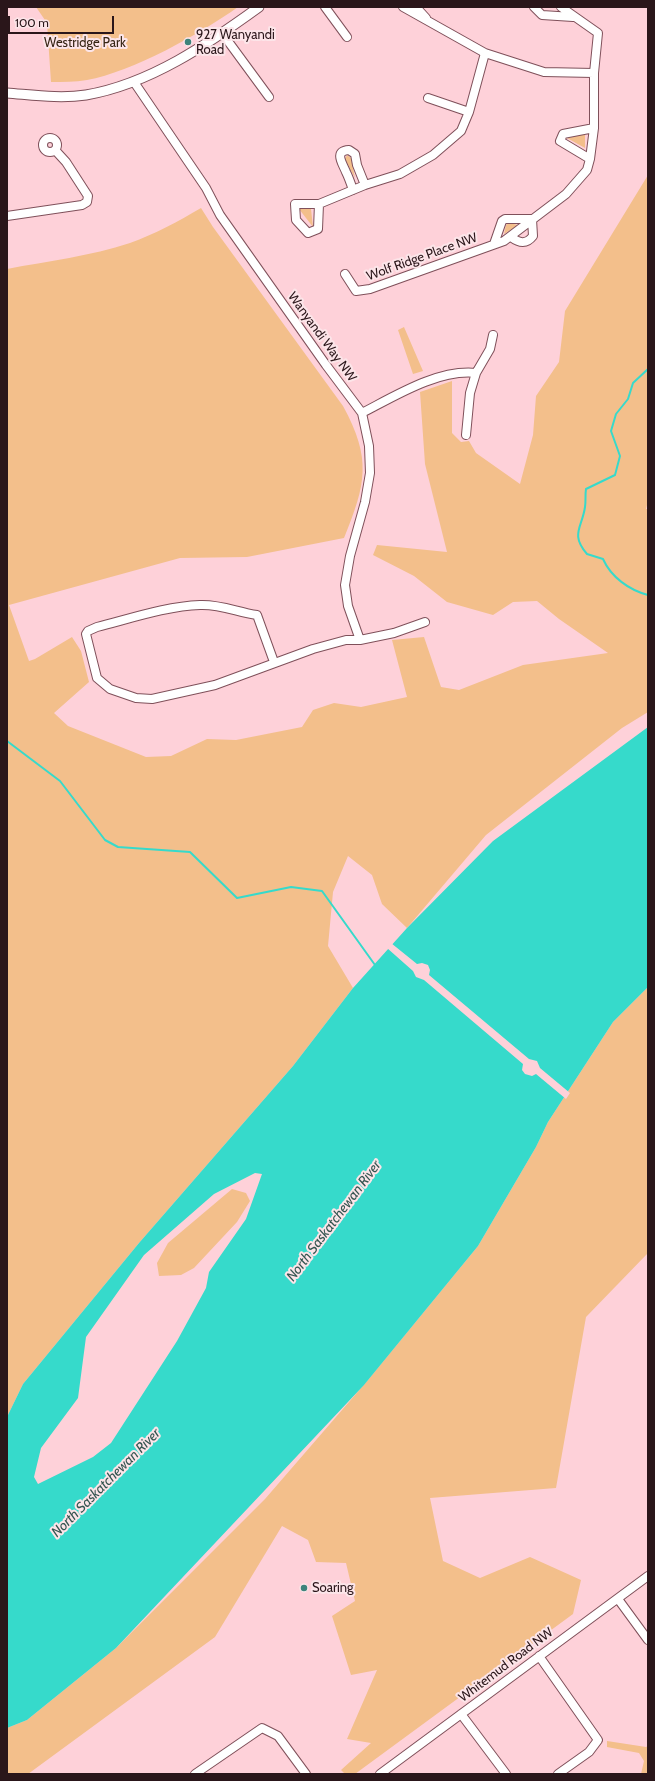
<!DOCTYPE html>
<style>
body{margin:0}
#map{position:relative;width:655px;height:1781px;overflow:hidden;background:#fed1d9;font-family:Cabin,sans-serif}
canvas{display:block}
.frame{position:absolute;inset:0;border:8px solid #2a161a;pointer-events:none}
.scale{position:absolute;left:8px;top:16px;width:106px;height:18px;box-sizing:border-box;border:2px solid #2a161a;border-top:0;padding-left:5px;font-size:12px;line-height:14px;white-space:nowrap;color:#2a161a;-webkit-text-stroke:3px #fce5e9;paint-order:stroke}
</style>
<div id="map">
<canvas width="655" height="1781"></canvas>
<div class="frame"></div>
<div class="scale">100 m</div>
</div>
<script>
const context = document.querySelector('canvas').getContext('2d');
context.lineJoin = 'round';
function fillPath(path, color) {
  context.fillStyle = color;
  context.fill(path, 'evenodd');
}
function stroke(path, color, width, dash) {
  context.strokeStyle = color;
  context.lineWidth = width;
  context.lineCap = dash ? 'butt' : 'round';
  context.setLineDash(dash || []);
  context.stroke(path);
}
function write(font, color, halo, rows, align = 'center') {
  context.font = font + ' Cabin,sans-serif';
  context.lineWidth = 4;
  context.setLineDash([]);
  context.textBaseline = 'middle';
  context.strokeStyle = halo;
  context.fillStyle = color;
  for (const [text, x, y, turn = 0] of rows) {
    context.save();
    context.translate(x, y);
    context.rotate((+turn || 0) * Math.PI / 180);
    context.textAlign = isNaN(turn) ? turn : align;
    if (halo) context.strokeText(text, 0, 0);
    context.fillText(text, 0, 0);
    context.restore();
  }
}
fillPath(new Path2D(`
 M36,7H238C200,34 132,72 87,80C75,82 63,82 51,82L47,23Z
 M585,134V148L567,138Z
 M347,155L351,158L355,178L345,159Z
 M648,175V501L646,509H648V712L622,728L486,835L407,928L382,904L372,875L348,856L333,892L328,946L353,988L293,1066L139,1243L23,1384L7,1417V269C48,261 91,256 130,243C155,234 179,221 201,208L213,227L343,406C372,459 366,484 344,538L247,557L180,558L9,605L29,661L35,659L72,637L81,651L89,682L54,713L68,726L146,757L171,756L207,739L236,740L302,727L313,710L334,703L361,707L407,697L392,640L424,637L441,687L459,690L523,665L608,653L559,619L537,601L513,602L493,615L447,602L414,576L373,555L377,545L447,552L425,464L420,392L452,381V433L461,442L469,441L476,453L520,484L533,435L536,396L559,362L565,311Z
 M299,209H311L313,227Z
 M509,223L518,225L504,234L506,225Z
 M404,327L423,371L413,374L398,330Z
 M648,987V1253L586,1317L556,1488L430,1498L443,1561L480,1578L530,1557L581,1580L573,1614L355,1774H345L341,1770L371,1743L347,1739L377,1670L351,1675L332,1616L355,1601L346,1563L316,1562L308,1540L282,1526L215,1637L28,1774H7V1728L27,1720L116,1648L265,1499L368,1380L478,1246L536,1147L548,1122L613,1022Z
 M232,1189L246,1193L250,1201L237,1222L194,1268L181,1275L159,1276L157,1263L168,1243Z
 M607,1741L646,1747L648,1746V1774H641L644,1761L639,1753L607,1747Z`), '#f3bf8b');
fillPath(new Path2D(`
 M648,727V987L613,1022L548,1122L536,1147L478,1246L364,1385L116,1648L27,1720L7,1728V1417L23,1384L139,1243L293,1066L353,988L407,928L493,841ZM255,1173L262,1174L246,1219L209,1272L206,1288L177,1341L111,1443L93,1457L38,1484L34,1477L41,1448L78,1398L86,1337L144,1255L214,1194Z`), '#36dacb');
fillPath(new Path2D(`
 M391,943L417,964L422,963L428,965L430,970L429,975L529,1059L537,1061L540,1068L570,1093L566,1099L536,1074L532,1076L525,1074L522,1070L523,1064L424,980L416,977L413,971L387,948Z`), '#fed1d9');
stroke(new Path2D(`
 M648,369L633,383L628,399L616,414L611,431L620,456L615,475L586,489C585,495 586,501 585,507C582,528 570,534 587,554L603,559C611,577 629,590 648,595
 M7,741L60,781L105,840L118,847L190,852L237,898L291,887L322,891L375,965`), '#36dacb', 2);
const minor = new Path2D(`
 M325,7L347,37
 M403,7L485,53L544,72L594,73
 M416,7L426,18
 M534,7L542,15L573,17
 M222,33L269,97
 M134,82L206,188L220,215L326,365L362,413L369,446L370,473L365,502L350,556L345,585L348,606L360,640
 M428,98L469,112
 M43 145a7 7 0 1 1 14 0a7 7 0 1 1-14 0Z
 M590,159L560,141L563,134L594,128
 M353,190C351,184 349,178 346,172C343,164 333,151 349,150L355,154L357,165L365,185
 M319,204L318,229L308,233L296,220L295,204H319L365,185L400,174L433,155L461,131L469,112L485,53
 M7,216L82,205L87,202L88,196L66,162L55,150
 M494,244L502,221L505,219H532L533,236C526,245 519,243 511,237
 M345,274L356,291L370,289L504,241L566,194L587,170L590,159L594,128V73L598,33L561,7
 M362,413C395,396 438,369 476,373
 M466,435L470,393L476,373L490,349L493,335
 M274,662L257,615C237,612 220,604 200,605C167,606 129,619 97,627L88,631L86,634L97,678L110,689L136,698L152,699L215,685L313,649L346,640H360L394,633L425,622
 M618,1599L648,1640
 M539,1656L598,1740L589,1752L558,1774
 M461,1714L506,1774
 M195,1774L262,1728L278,1736L306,1774
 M380,1774L648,1576`);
const tertiary = new Path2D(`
 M7,93C33,95 60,99 86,95C150,84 208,44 259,7`);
stroke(minor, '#7f505a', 10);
stroke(tertiary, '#7f505a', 11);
stroke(minor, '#fff', 8);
stroke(tertiary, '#fff', 9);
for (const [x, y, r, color] of [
 [188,42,4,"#3d837b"],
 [304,1588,4,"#3d837b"]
]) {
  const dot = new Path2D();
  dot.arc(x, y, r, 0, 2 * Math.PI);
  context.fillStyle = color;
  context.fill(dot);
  stroke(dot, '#fce5e9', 1.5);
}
write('13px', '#2a161a', '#fce5e9', [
 ["927 Wanyandi",196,35],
 ["Road",196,50],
 ["Soaring",312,1588]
], 'left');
write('13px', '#362514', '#fce5e9', [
 ["Westridge Park",85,43]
]);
write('13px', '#2a161a', '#fce5e9', [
 ["Wolf Ridge Place NW",422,257,-20],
 ["Wanyandi Way NW",322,337,54],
 ["Whitemud Road NW",506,1665,-37]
]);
write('italic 14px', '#355551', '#fce5e9', [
 ["North Saskatchewan River",334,1221,-53],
 ["North Saskatchewan River",106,1483,-45]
]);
</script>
